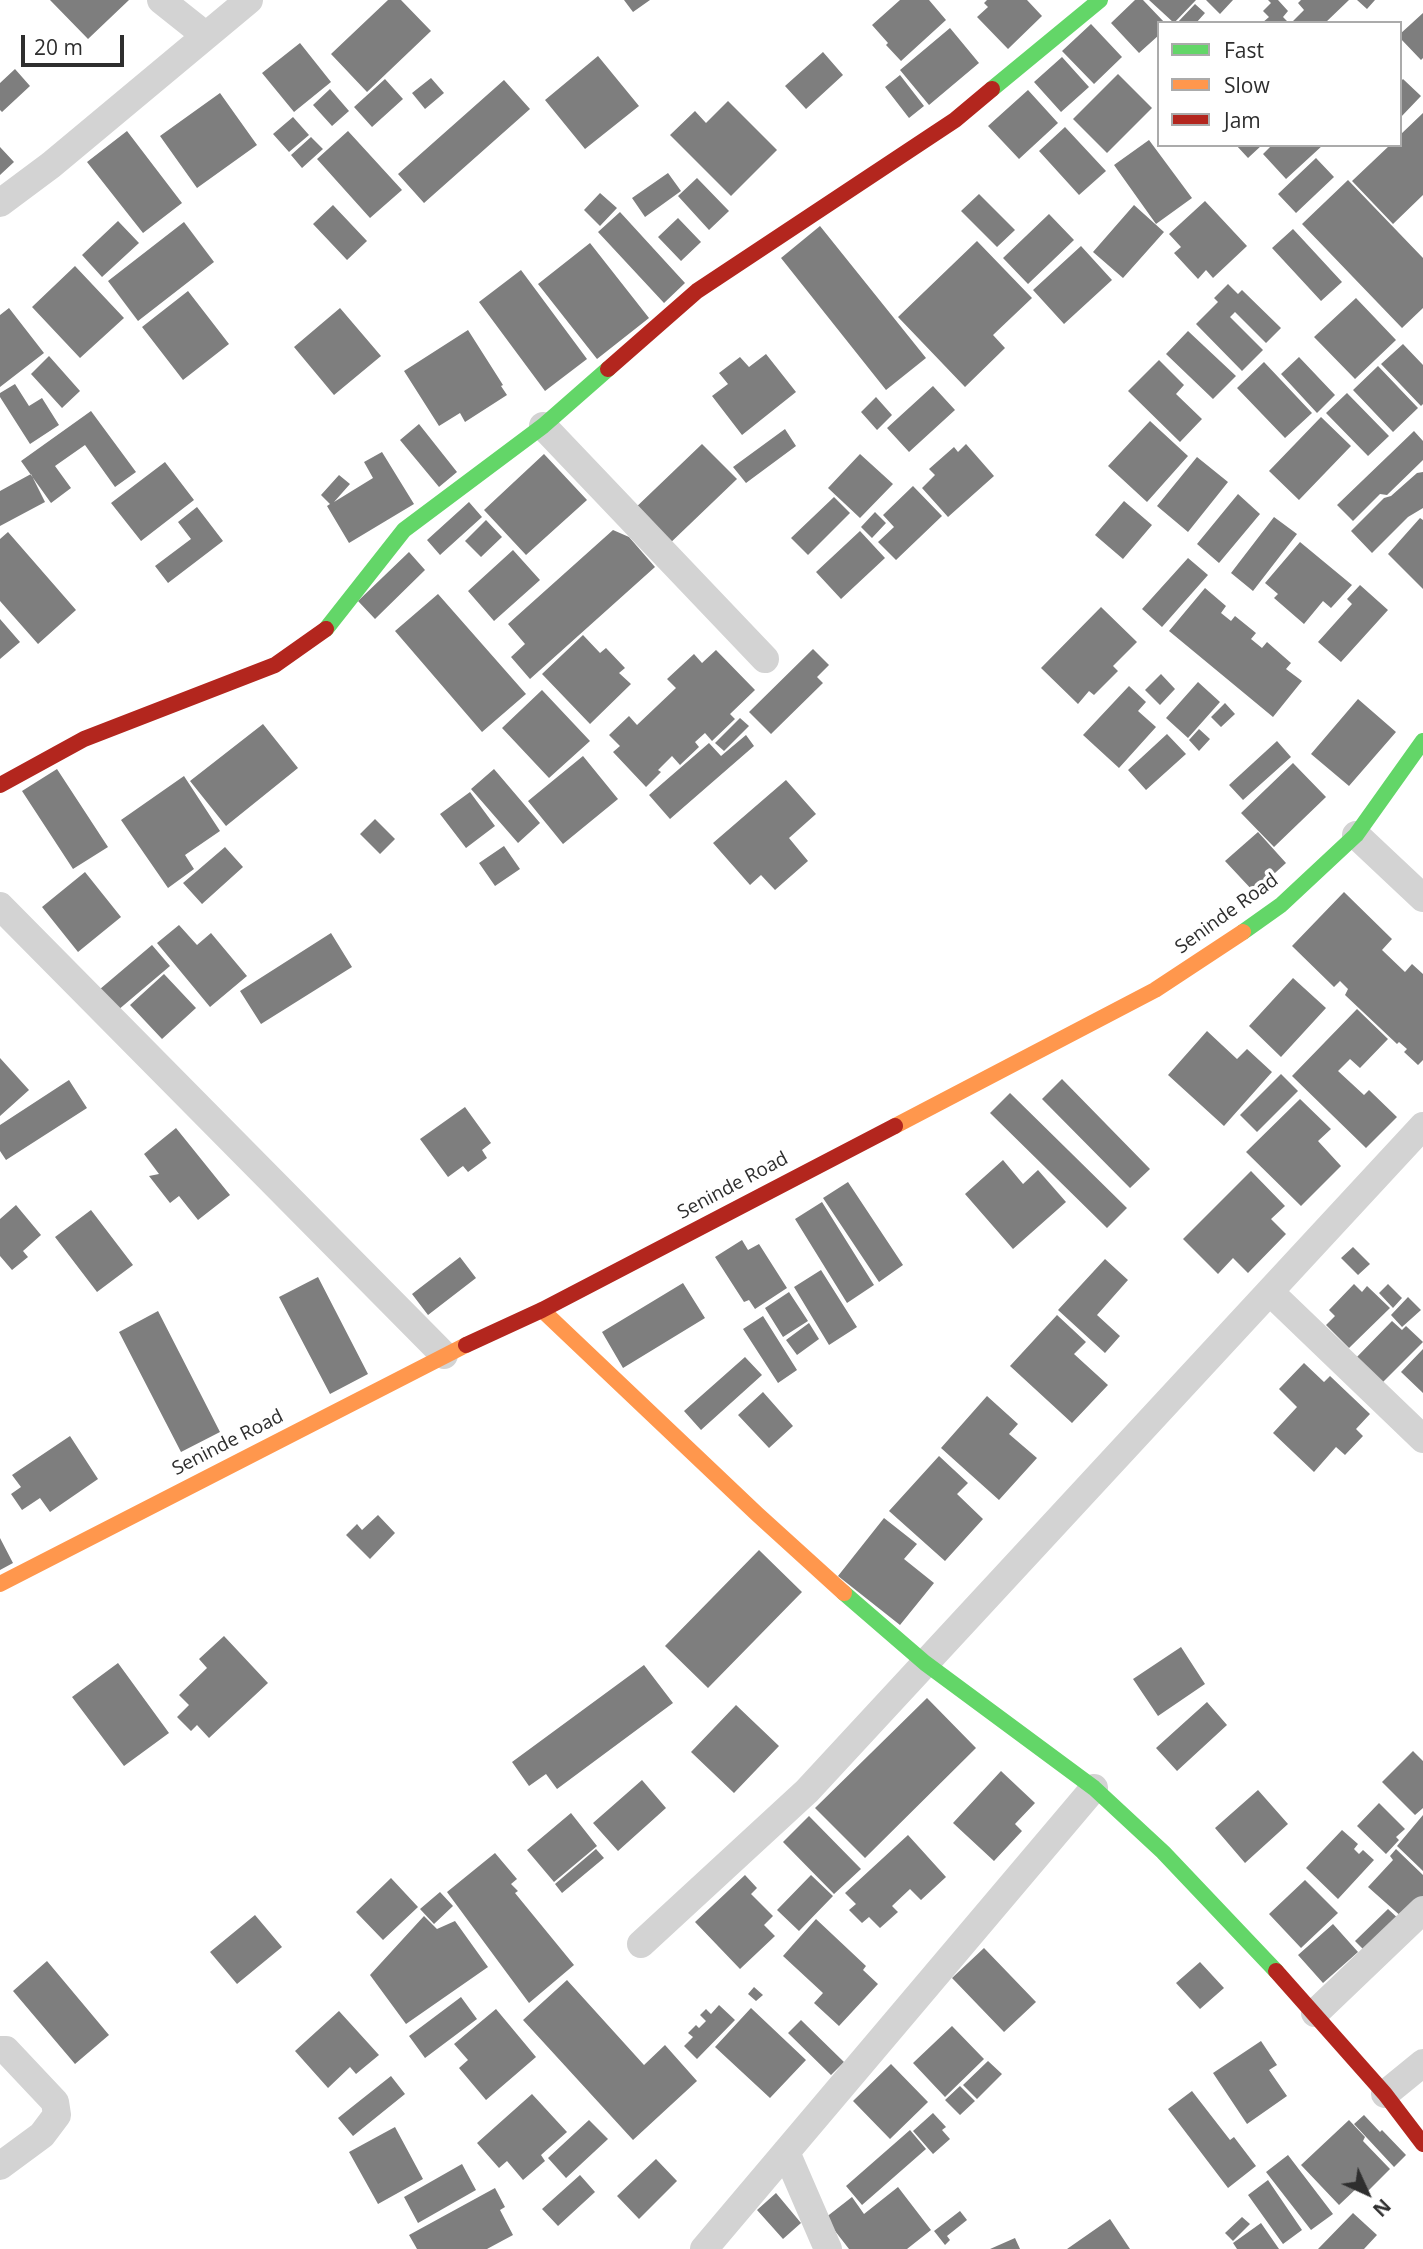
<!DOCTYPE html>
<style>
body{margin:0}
#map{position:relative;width:1423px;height:2249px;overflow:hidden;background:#fff;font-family:"Open Sans",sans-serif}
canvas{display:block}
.legend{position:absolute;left:1157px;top:21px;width:245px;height:126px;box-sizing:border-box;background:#fff;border:2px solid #ababab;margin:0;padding:9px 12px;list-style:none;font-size:21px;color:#2e2e2e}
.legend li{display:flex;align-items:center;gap:14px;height:35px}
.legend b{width:35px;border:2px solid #ababab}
.north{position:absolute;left:1332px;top:2158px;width:70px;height:70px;-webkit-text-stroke:5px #fff;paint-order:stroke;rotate:135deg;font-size:19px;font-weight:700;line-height:28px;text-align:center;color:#2e2e2e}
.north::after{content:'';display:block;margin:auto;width:24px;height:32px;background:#2e2e2e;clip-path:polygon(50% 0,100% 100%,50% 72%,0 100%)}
.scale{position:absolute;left:21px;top:35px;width:103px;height:32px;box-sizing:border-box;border:4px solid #2e2e2e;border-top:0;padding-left:9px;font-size:21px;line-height:24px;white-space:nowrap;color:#2e2e2e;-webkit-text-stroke:5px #fff;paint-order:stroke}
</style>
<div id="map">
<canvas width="1423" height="2249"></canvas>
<ul class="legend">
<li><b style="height:9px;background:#63d668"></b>Fast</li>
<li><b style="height:9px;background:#ff974d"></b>Slow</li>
<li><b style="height:9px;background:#b3261e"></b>Jam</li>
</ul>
<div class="north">N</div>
<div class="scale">20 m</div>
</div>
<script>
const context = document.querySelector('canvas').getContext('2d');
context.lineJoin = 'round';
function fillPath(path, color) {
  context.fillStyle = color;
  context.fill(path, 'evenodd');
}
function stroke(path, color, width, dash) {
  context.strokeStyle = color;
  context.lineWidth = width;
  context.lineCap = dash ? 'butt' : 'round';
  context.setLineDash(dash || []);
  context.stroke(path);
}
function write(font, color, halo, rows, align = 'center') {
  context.font = font + ' "Open Sans",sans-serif';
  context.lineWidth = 7;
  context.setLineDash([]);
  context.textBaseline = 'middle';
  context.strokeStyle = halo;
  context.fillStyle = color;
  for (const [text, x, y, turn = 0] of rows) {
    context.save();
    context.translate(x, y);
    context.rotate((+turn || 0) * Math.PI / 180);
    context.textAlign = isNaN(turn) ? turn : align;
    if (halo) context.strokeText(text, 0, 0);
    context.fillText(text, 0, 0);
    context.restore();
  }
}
fillPath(new Path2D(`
 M50,0H129L88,39Z
 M388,0H401L431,31L367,92L331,54Z
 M624,0H650L633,12Z
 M900,0H929L946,20L901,61L886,45L888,43L872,25Z
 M987,0H1027L1042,16L1008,49L977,17L988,7L984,3Z
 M1135,0H1143L1165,23H1159V35L1139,53L1111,23Z
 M1149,0H1196L1174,23Z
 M1206,0H1233L1220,14Z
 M1268,0H1278L1288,11L1283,17L1289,23H1262L1269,17L1263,11L1271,3Z
 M1301,0H1349L1325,23H1291L1304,10L1298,3Z
 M1357,0H1375L1367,9Z
 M1195,4L1205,13L1196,23H1177Z
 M1423,13V58L1421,60L1400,38V34Z
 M1091,24L1122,57L1094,84L1062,51Z
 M950,28L979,63L929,105L900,70Z
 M300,43L331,82L294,112L262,73Z
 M823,52L843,75L806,109L785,86Z
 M598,56L639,106L585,149L545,100Z
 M1062,57L1089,87L1061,112L1034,82Z
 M15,69L30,86L2,112L0,110V83Z
 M1118,74L1152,108L1107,153L1073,119Z
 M900,75L924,106L909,118L885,87Z
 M431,78L444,93L425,109L412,93Z
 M385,79L403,99L372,127L354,107Z
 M1403,79L1421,96L1400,118V82Z
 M504,80L530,109L424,203L398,174Z
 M330,89L349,111L332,126L313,105Z
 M1028,90L1058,123L1019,159L988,126Z
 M220,93L257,145L197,188L160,136Z
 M728,101L777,150L731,196L670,135L695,111L706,123Z
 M1423,113V195L1393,224L1352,181L1390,145H1400V135Z
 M293,117L309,135L289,152L273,134Z
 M1065,127L1106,171L1079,195L1039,151Z
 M127,131L182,203L143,233L87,162Z
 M348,131L402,190L370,218L317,159Z
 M311,137L323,149L302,168L291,155Z
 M1149,140L1192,198L1156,224L1114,165Z
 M1236,145H1262L1248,158Z
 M1272,145H1323L1286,179L1263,154Z
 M0,147L14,162L0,175Z
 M1316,158L1334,177L1296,213L1278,194Z
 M668,173L681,191L645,217L632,198Z
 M697,178L729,211L709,230L678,196Z
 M1348,180L1423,258V308L1402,328L1302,224Z
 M600,193L617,208L600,226L584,210Z
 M979,194L1015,230L997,247L961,211Z
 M1205,201L1247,246L1213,278L1206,270L1198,279L1174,253L1181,247L1169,234Z
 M333,205L367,241L347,260L313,224Z
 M1134,205L1164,232L1123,278L1093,252Z
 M620,212L685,283L664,303L598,232Z
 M1049,214L1074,240L1028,284L1003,258Z
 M678,218L701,242L681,261L658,237Z
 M118,221L139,243L102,277L82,255Z
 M184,222L214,262L138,321L108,281Z
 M820,226L926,358L886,390L781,258Z
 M1293,229L1342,282L1321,301L1272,248Z
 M977,241L1032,298L993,335L1005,348L965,387L898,317Z
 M590,243L649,318L597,359L538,284Z
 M1081,246L1112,280L1064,324L1033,290Z
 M75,266L124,318L80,358L32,307Z
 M521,270L587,359L545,391L479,302Z
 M1228,284L1238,294L1242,290L1281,328L1266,343L1235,312L1230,317L1263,350L1242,371L1196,324L1218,302L1214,298Z
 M188,291L229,344L183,380L142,327Z
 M1356,298L1396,340L1355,379L1314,337Z
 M9,308L44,353L0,387V315Z
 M340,308L381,356L334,395L294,347Z
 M468,330L503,385L501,386L507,395L465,422L460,413L439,426L404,371Z
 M1188,331L1236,376L1213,399L1166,354Z
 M1403,344L1423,365V404L1421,406L1381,364Z
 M766,354L796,392L742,435L712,396L728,384L719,373L740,357L749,367Z
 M49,356L80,391L62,408L31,374Z
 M1299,357L1335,395L1317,413L1281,374Z
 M1159,360L1184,385L1176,394L1202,419L1180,442L1128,391Z
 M1264,362L1312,413L1285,438L1237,388Z
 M1378,366L1418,408L1393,432L1353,390Z
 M15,384L29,406L42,398L59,425L30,444L0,397V393Z
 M933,386L955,410L909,452L887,428Z
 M1347,393L1389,436L1368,456L1326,413Z
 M876,397L892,415L877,430L861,412Z
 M91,411L136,472L115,487L85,445L55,466L71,488L51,503L21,461Z
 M1321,417L1351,446L1299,500L1269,471Z
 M1150,421L1188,456L1147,502L1108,466Z
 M419,424L457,472L439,487L400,440Z
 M785,429L796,446L746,483L733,467Z
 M1414,431L1423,441V460L1387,495L1380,494L1353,521L1337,505Z
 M702,444L737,479L665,548L631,512Z
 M966,444L994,476L948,517L922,488L935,475L929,469L954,447L958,452Z
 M382,452L414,504L349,543L327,506L330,504L321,495L339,475L350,484L334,502L373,478L364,462Z
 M544,454L587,500L526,555L484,510Z
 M860,454L893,484L860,518L828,488Z
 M1197,457L1228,482L1188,532L1157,506Z
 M165,462L194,500L141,541L111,503Z
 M1423,472V508L1408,517L1372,553L1351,531L1384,498L1391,496L1417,473Z
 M31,474L45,502L0,526V491Z
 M913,486L942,516L896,560L878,542L894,527L883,515Z
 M1238,494L1260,514L1219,563L1197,544Z
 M834,497L850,513L808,555L791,538Z
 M1124,501L1152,525L1123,559L1095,535Z
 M469,502L482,517L440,555L427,540Z
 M197,507L223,541L168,583L155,566L191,539L178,522Z
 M875,512L886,523L872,538L861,527Z
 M1274,517L1297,534L1253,591L1231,573Z
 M1420,518L1423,520V589L1388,554Z
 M486,520L502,537L481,557L465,541Z
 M613,530L629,537L655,567L530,679L511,657L525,644L508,624Z
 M860,531L885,558L841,599L816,572Z
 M8,532L76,610L38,644L0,601V539Z
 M1300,542L1352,585L1331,608L1323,601L1304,624L1274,598L1278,594L1265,583Z
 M513,550L540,580L494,621L468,591Z
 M409,552L425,570L375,619L358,601Z
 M1188,558L1208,575L1162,627L1142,609Z
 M1360,585L1388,610L1341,662L1318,642L1352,604L1347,599Z
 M1205,588L1226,606L1221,613L1231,621L1235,616L1256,633L1251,639L1262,648L1267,642L1291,663L1286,669L1302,681L1273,717L1169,631Z
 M438,594L526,694L482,732L395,631Z
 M1101,607L1137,642L1113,666L1118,671L1094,695L1089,691L1078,704L1041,668Z
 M0,619L20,642L0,659Z
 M583,635L600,653L606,648L625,668L619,673L631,684L590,724L542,674Z
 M813,649L829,665L817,677L823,683L771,734L749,712Z
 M716,650L755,690L730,714L735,719L712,741L705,733L695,742L699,747L680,765L672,756L658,770L661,772L646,787L613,752L620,746L609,735L629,716L637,725L676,688L667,679L694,654L702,663Z
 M1161,674L1175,689L1160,705L1145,690Z
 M1198,682L1220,702L1188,738L1166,718Z
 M1129,686L1146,702L1138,711L1156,727L1119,768L1083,735Z
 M542,690L590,741L549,778L502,728Z
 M1358,699L1396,732L1349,786L1311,754Z
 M1225,703L1235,714L1221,727L1211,717Z
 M740,718L749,726L724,751L715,743Z
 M263,724L298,768L226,826L190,781Z
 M1199,729L1210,739L1199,751L1189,740Z
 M1167,734L1186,754L1146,790L1128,770Z
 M746,735L754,746L670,819L649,795L709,743L721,756Z
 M1277,741L1291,757L1243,800L1229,785Z
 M583,756L618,799L563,844L528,801Z
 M1293,763L1326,797L1274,847L1241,813Z
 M57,769L108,847L73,869L22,791Z
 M494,769L540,823L518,843L471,789Z
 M184,776L220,831L185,855L194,869L168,888L121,820Z
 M786,780L816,814L789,838L808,861L775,890L761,875L750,885L713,843Z
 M470,792L495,826L466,848L440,814Z
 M375,819L395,839L380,854L360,834Z
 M1258,832L1286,863L1254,892L1225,861Z
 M504,846L520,869L495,886L479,863Z
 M225,847L243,867L202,904L183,883Z
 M85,872L121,917L78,952L42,907Z
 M1344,892L1392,939L1382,950L1405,972L1412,964L1423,974V1060L1418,1065L1404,1052L1407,1049L1399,1042L1397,1044L1345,995L1348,989L1340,981L1334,987L1292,946Z
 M179,925L197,945L211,933L247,976L210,1007L157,943Z
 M331,933L352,967L261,1024L240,991Z
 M152,945L170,966L111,1016L93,995Z
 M164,974L196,1008L162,1039L130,1005Z
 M1293,978L1326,1008L1281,1057L1249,1026Z
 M1357,1009L1388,1039L1360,1068L1350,1059L1338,1071L1364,1095L1369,1090L1397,1117L1366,1148L1292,1076Z
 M1207,1031L1237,1059L1247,1049L1272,1072L1224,1126L1168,1075Z
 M0,1058L29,1090L0,1116Z
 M1281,1074L1298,1091L1257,1132L1240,1115Z
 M1062,1079L1150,1169L1130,1188L1042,1099Z
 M69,1080L87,1108L6,1160L0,1151V1125Z
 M1010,1093L1127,1208L1107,1228L990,1113Z
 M1300,1099L1331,1129L1318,1141L1341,1166L1301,1206L1246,1152Z
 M465,1107L491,1143L482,1150L487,1158L468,1172L463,1166L448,1177L420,1139Z
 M176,1128L230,1195L198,1220L179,1196L170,1203L149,1176L159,1174L144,1154Z
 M1003,1160L1023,1184L1038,1170L1066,1202L1013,1249L965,1194Z
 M1251,1171L1285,1206L1271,1219L1286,1234L1248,1273L1233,1258L1218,1274L1183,1239Z
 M848,1182L903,1265L879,1282L823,1198Z
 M822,1202L874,1285L847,1303L795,1219Z
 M16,1205L41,1235L23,1251L28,1257L12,1270L0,1256V1219Z
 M91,1210L133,1265L97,1292L55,1237Z
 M742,1240L748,1250L759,1244L787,1288L755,1309L749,1300L744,1302L715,1257Z
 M1353,1247L1370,1264L1358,1275L1341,1258Z
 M460,1257L476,1278L428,1315L412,1294Z
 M1105,1259L1128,1280L1097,1315L1120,1336L1105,1353L1058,1310Z
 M821,1270L857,1327L829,1345L794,1287Z
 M318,1277L368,1374L330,1394L279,1297Z
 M683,1283L705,1318L623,1368L602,1332Z
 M1354,1284L1362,1292L1367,1286L1390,1308L1349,1348L1326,1325L1335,1316L1329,1310Z
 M1388,1284L1402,1298L1393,1308L1379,1293Z
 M789,1292L808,1321L783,1337L765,1308Z
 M1408,1297L1421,1310L1402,1327L1391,1315Z
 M158,1311L220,1432L181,1452L119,1332Z
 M1057,1315L1086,1342L1074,1354L1108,1385L1072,1423L1010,1366Z
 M763,1316L797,1370L778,1383L743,1329Z
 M1392,1321L1402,1330L1406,1326L1423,1342L1378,1387L1353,1361Z
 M809,1323L819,1339L797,1355L786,1340Z
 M1423,1349V1393L1401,1372Z
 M745,1357L762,1375L701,1430L684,1411Z
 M1304,1363L1324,1382L1330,1376L1370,1414L1356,1429L1363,1436L1345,1455L1336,1447L1314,1472L1273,1433L1297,1407L1279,1389Z
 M763,1392L793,1426L769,1448L738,1415Z
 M987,1396L1018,1424L1009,1434L1037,1458L999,1500L941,1448Z
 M70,1436L98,1479L50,1512L40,1498L22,1510L11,1494L21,1487L12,1475Z
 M939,1456L968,1483L957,1494L983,1519L945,1561L889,1511Z
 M378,1515L395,1533L370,1559L346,1535L357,1524L362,1530Z
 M884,1518L917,1544L904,1559L934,1583L900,1625L838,1576Z
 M0,1538L13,1563L0,1570Z
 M759,1550L802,1592L708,1688L665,1646Z
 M224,1636L268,1683L209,1738L197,1725L191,1731L177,1717L189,1705L179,1695L207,1668L199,1659Z
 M1181,1647L1205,1684L1158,1716L1133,1679Z
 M118,1663L169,1733L124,1766L72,1697Z
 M644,1665L673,1703L557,1789L546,1774L529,1786L512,1762Z
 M927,1698L976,1748L865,1858L815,1808Z
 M1207,1702L1227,1725L1177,1771L1156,1748Z
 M736,1705L779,1746L734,1793L691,1752Z
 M1413,1751L1423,1761V1808L1415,1815L1382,1782Z
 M1001,1771L1035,1803L1015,1824L1022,1831L994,1861L953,1823Z
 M642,1780L666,1808L618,1851L593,1823Z
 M1258,1790L1288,1824L1245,1863L1215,1828Z
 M1379,1803L1405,1829L1396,1837L1399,1840L1386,1854L1357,1826Z
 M571,1813L597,1846L554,1882L527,1850Z
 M1423,1815V1871L1397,1846Z
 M809,1816L861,1869L834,1894L783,1842Z
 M1342,1830L1358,1844L1354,1849L1359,1854L1363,1850L1374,1860L1338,1899L1306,1868Z
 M908,1835L946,1877L921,1900L910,1889L892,1906L898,1912L880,1928L869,1917L862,1923L849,1910L856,1904L845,1893Z
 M596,1849L604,1858L562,1893L555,1884Z
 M1396,1849L1423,1875V1897L1403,1918L1368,1887L1393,1860L1390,1856Z
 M495,1853L517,1879L511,1884L518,1891L515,1893L574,1965L529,2003L447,1892Z
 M745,1875L757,1888L751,1894L773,1916L764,1925L775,1936L740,1969L695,1922Z
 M811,1875L833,1896L799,1931L777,1910Z
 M391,1878L418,1907L383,1940L356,1912Z
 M1305,1880L1338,1913L1301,1948L1269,1914Z
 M440,1892L453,1906L434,1924L420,1909Z
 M1388,1909L1402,1922L1369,1955L1355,1941Z
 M255,1915L282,1947L237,1984L210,1952Z
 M424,1916L437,1929L455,1921L488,1967L406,2024L370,1975Z
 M816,1919L866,1966L863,1970L878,1984L839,2026L814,2003L823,1993L783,1956Z
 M1333,1924L1358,1952L1323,1983L1298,1955Z
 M984,1948L1036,2002L1004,2032L952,1978Z
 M47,1961L109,2035L75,2064L13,1991Z
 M1200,1962L1224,1988L1200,2009L1176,1983Z
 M567,1980L644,2065L665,2045L697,2081L633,2140L523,2020Z
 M754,1987L763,1995L756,2001L748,1994Z
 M461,1997L477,2019L425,2058L409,2036Z
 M719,2005L735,2020L697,2059L684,2046L693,2037L688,2033L696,2025L699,2028L706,2021L700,2015L706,2009L711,2014Z
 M751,2008L806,2060L770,2098L715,2047Z
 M496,2009L536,2057L486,2100L459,2068L468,2060L454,2044Z
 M339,2011L379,2055L356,2074L350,2067L328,2088L295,2051Z
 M801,2020L844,2062L831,2075L788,2033Z
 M952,2026L984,2059L945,2097L913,2063Z
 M1261,2041L1277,2065L1269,2070L1287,2096L1247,2124L1213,2073Z
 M988,2061L1002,2074L977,2099L963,2085Z
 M891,2064L928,2102L890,2139L853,2101Z
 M391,2076L405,2094L353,2136L338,2118Z
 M960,2086L975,2101L960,2115L945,2100Z
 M1192,2091L1230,2140L1234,2137L1256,2166L1228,2188L1168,2109Z
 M532,2094L567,2132L541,2155L545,2161L523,2180L507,2161L499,2168L477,2143Z
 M933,2113L946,2127L942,2130L950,2139L933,2154L913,2131Z
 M1364,2115L1380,2132L1382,2130L1406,2155L1394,2167L1354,2124Z
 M589,2120L608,2139L566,2178L548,2158Z
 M1349,2120L1365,2137L1363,2141L1390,2169L1367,2192L1358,2187L1339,2205L1301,2165Z
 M395,2127L423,2179L378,2204L349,2152Z
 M910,2130L926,2149L862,2205L846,2186Z
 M1288,2155L1333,2214L1311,2230L1266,2172Z
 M656,2159L677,2181L639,2219L617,2196Z
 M462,2164L476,2190L418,2223L404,2197Z
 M580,2175L595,2192L558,2226L542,2209Z
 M1268,2180L1302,2230L1283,2244L1248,2195Z
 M898,2187L931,2230L907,2249H849L825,2218L852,2197L864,2214Z
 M495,2188L505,2207L500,2210L513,2235L487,2249H417L409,2235Z
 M776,2193L801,2223L783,2239L757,2210Z
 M960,2211L967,2220L947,2236L950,2240L945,2245L934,2231Z
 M1353,2213L1377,2235L1364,2249H1318Z
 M1242,2217L1250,2224L1233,2241L1225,2233Z
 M1110,2219L1130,2249H1067Z
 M1261,2223L1279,2249H1237L1233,2243Z
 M1015,2238L1020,2249H990Z`), '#7e7e7e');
stroke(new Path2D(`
 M161,0L205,35
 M0,203L51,165L249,0
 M543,426L765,659
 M1356,835L1423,898
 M0,906L444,1355
 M1270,1292L1423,1439
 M641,1944L807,1791L1423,1126
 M1315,2013L1423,1910
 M0,2050H6L55,2102L57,2115L42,2135L0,2166
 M1385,2094L1423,2063
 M786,2152L828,2249
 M704,2249L1094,1788`), '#d3d3d3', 28);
stroke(new Path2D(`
 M992,89L1100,0
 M326,629L404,530L543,426L608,369
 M1243,932L1281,905L1356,835L1423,741
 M844,1593L925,1663L1094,1788L1163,1852L1276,1971`), '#63d668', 16);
stroke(new Path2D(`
 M895,1126L1155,990L1243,932
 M542,1310L757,1514L844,1593
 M0,1584L466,1345`), '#ff974d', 16);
stroke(new Path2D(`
 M608,369L697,291L955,120L992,89
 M0,785L84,739L275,665L326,629
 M466,1345L542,1310L895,1126
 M1276,1971L1385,2094L1423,2144`), '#b3261e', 16);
write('19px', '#2e2e2e', '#fff', [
 ["Seninde Road",1227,914,-36],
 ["Seninde Road",733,1186,-28],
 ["Seninde Road",228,1443,-27]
]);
</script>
